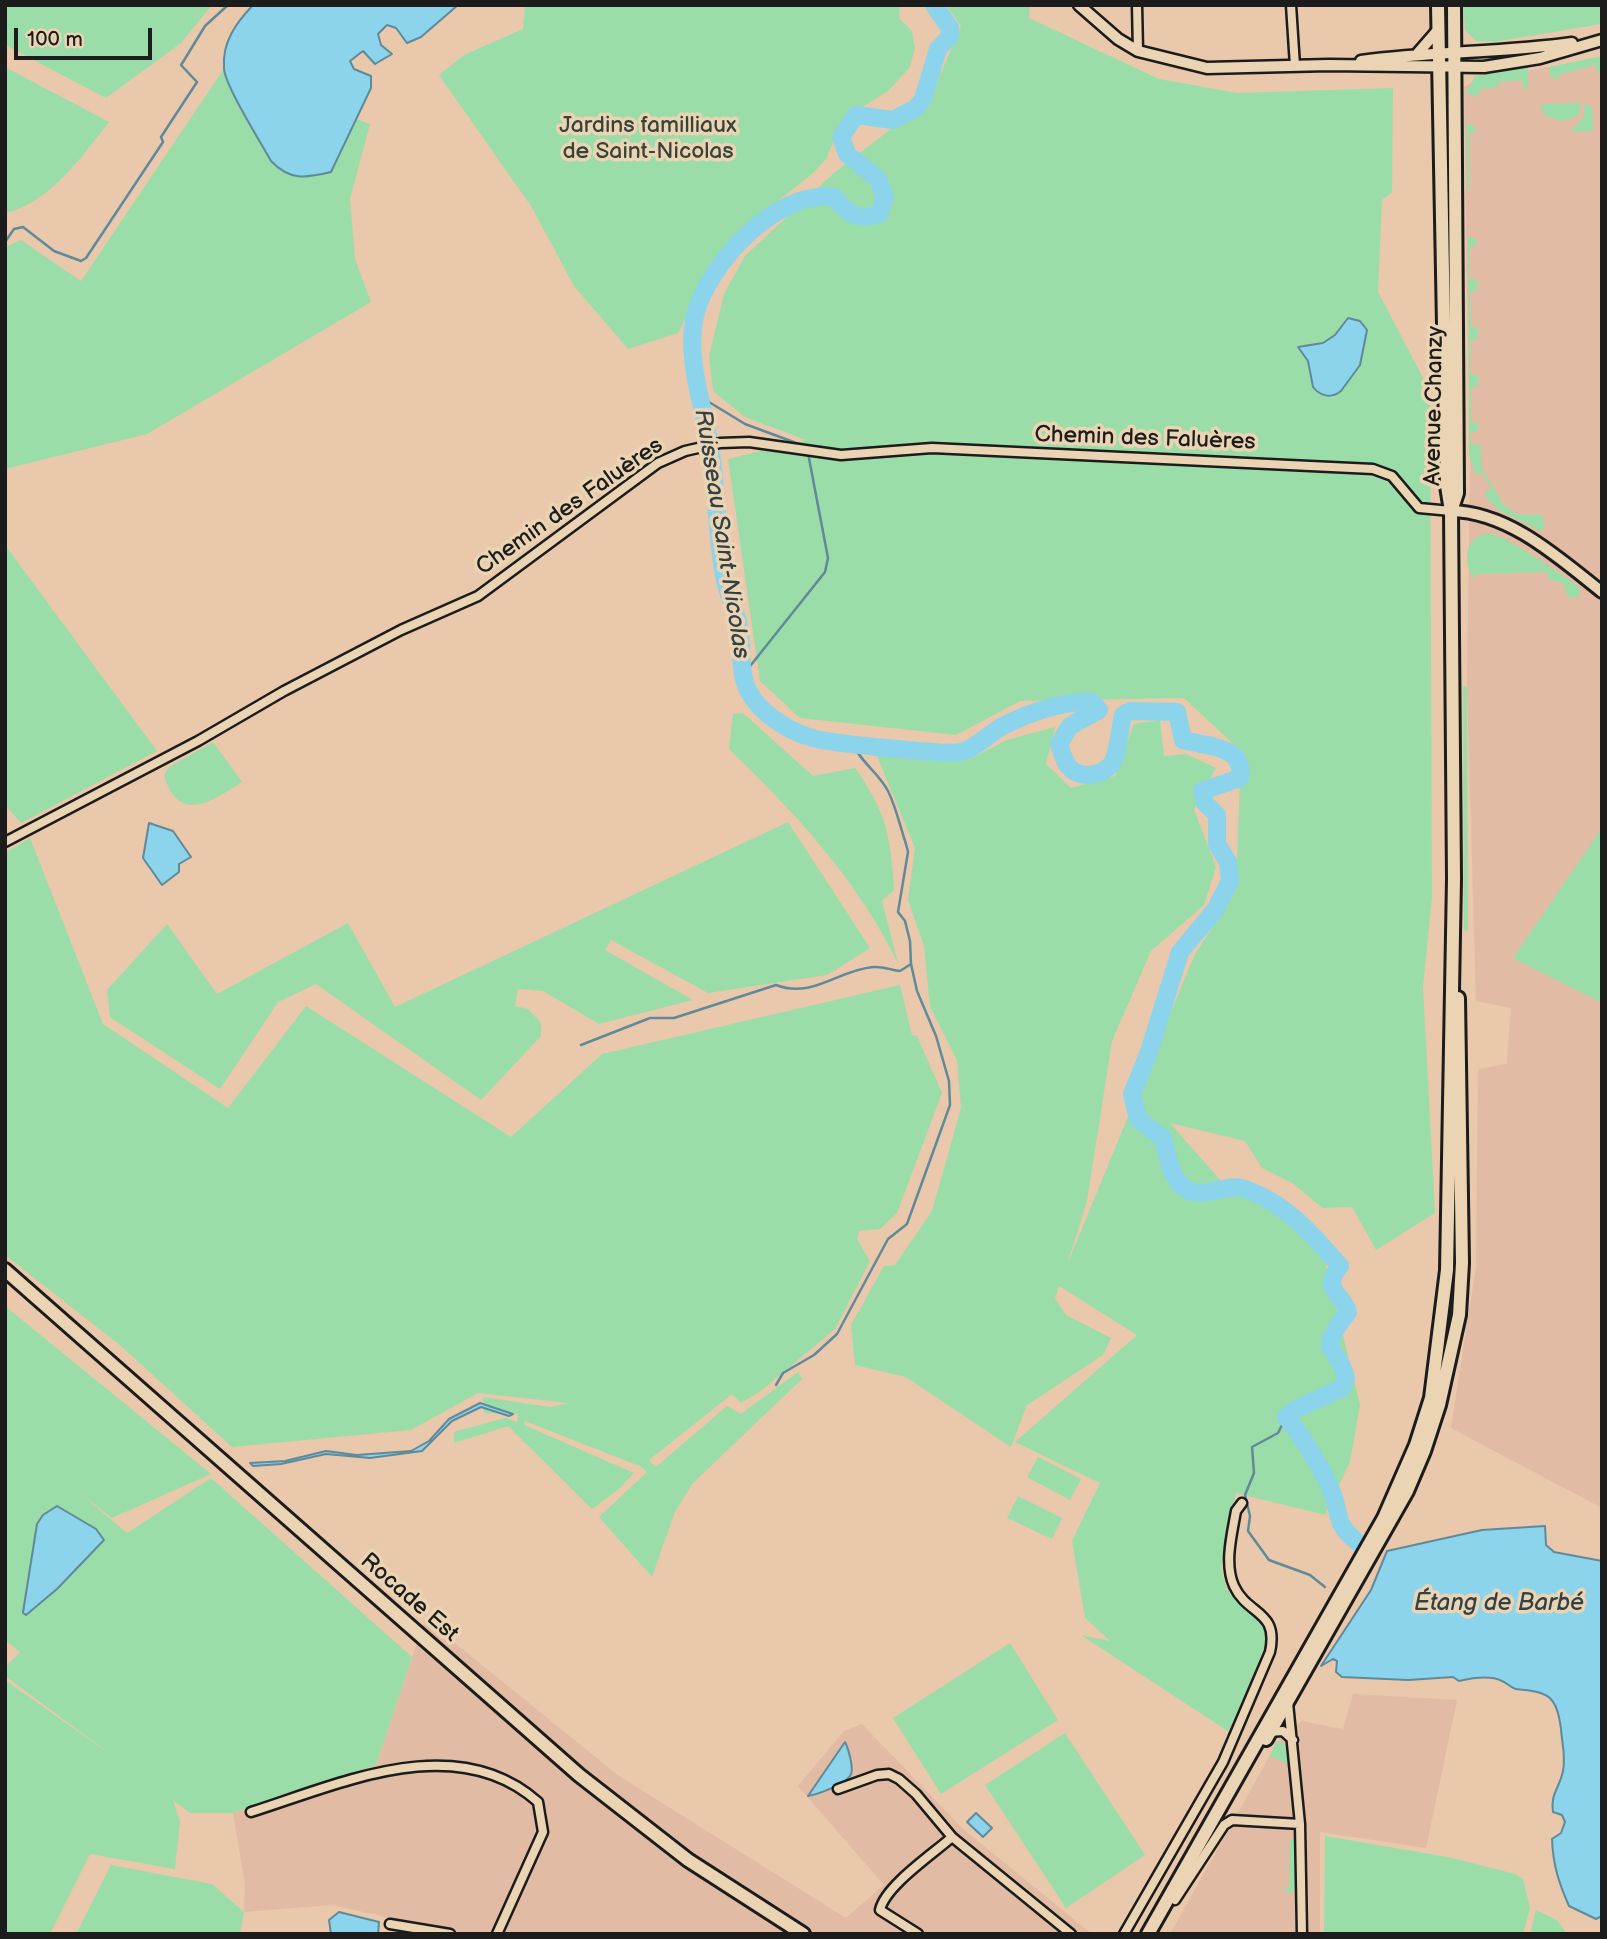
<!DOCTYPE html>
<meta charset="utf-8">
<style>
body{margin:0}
#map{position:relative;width:1607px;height:1939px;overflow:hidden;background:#e9c8ac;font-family:"Balsamiq Sans",sans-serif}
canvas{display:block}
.frame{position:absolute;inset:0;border:7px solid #1c1c1c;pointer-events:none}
.scale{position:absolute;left:14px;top:28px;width:138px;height:32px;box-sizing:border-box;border:4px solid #1c1c1c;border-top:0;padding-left:9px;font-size:21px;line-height:24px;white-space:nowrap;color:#1c1c1c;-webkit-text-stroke:5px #ebd4b3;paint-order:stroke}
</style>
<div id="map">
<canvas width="1607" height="1939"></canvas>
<div class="frame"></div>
<div class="scale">100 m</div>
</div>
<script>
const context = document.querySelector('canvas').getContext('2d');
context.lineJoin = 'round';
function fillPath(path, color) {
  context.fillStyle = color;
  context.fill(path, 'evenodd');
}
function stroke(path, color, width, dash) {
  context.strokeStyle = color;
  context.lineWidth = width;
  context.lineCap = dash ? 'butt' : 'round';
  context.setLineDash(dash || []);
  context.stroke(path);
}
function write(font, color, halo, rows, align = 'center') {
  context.font = font + ' "Balsamiq Sans",sans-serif';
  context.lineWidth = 7;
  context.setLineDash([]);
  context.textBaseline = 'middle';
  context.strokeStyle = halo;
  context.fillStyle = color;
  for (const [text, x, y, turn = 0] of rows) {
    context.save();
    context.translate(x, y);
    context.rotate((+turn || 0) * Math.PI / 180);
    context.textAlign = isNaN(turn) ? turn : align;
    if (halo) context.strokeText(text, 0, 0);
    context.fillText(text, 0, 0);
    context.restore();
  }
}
fillPath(new Path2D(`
 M1602,58V1508L1451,1428L1476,1267L1478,1069L1507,1064L1511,1008L1476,1001L1467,686L1470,471L1464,87L1477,79Z
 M425,1619L619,1776L846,1918L884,1885L798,1786L844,1731L862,1724L963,1829L1092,1934H413L386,1917L332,1905L244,1912L245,1884L233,1813L376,1765Z
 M1353,1694L1457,1700L1426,1848L1320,1832V1934H1170L1278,1741L1301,1721L1343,1729Z`), '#e1bba3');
fillPath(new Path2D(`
 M5,5H212L181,43L106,98L5,45Z
 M525,5H900L899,18L912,31L915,48L910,67L888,91L843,119L826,159L812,174L774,204L716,259L678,333L628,349L574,286L531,206L439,75L464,55L523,29Z
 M946,5H1030L1029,18L1159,79L1238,93L1393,88L1392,192L1382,200L1378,292L1430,391L1432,897L1423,987L1435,1213L1376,1250L1352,1207L1322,1208L1294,1184L1262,1168L1245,1141L1170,1123L1221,1181L1275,1210L1324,1257L1360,1405L1350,1462L1325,1515L1236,1493L1221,1569L1227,1590L1268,1630L1269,1636L1229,1732L1081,1635L1110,1641L1085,1618L1072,1541L1100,1483L1015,1442L1137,1335L1059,1286L1055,1298L1066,1315L1111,1338L1103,1355L1027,1405L1011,1447L906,1377L855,1365L851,1325L884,1266L895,1265L932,1211L961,1108L957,1060L930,1007L924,946L908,900L915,848L875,751L968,760L1007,740L1055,727L1046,764L1071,788L1115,776L1134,724L1160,720L1164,756L1186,754L1216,768L1194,809L1216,867L1204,905L1151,951L1112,1041L1087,1201L1067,1265L1194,956L1236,890L1241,751L1184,698L1020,701L956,735L800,718L760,681L728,459L806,440L745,417L713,391L709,356L724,294L745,256L835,172L930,99L961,26Z
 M1463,5H1602V24L1494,42L1476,41L1465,30Z
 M1602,56V73H1598L1595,65L1558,75L1559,81L1550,76L1549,67Z
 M1528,66V88H1523L1522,80L1499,82L1498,87L1481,89L1477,96L1466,94L1475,76Z
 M5,67L109,122C84,154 48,205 5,213Z
 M223,70L271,161L340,156L357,119L370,124L350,199L355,259L371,302L147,434L5,469V247L21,240L81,281Z
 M1581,103L1578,116L1562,121L1544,115L1540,104Z
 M1585,103L1592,107L1593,131L1570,132L1583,118Z
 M1466,123L1476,128V132H1469V192L1467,190Z
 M1468,236L1477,240V244L1470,248L1469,279H1477V291L1470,292L1471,327H1478V339L1471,340L1470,374L1478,375V387H1471V422L1478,423V432H1470L1471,444H1480L1482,468L1503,504L1516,514L1542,515L1545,525L1541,531L1497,509L1484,494L1491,488L1482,472L1476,475L1469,455Z
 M1487,533C1504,533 1562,575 1579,587L1580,594L1575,598L1568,597L1564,584L1548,579L1547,572L1476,574L1474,579C1463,562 1464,538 1487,533Z
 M5,545L157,751L21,823L5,805Z
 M1463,686H1467L1468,931L1464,930Z
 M743,713L813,776L855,768C886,811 891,837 894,890L882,901L898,963C856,878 796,814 729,749L733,714Z
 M213,742L242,782C213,801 178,825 164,775L169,767Z
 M788,822L870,948L827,975L708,993L611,940L605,950L693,1000L599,1024L543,991L518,989L515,1006L528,1009L541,1023V1036L481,1100L316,984L278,1002L220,1089L110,1017L107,990L167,924L217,994L348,923L395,1007Z
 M1602,828V1003L1513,958Z
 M30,838L103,1024L228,1108L306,1006L511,1137L602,1054L900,985L912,1035L917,1036L942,1093L897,1213L880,1229L859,1231L857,1239L870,1261L835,1329L762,1390L741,1403L732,1394L649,1460L656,1467L727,1406L741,1414L798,1372L802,1379L692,1484L675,1512L652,1577L599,1517L647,1472L642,1467L525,1421L524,1425L634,1473L619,1489L592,1509L508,1426L454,1443V1432L505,1418L517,1422L518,1414L484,1413L483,1397L550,1407L569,1403L478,1393L411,1430L232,1447L121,1346L5,1255V853Z
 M5,1306L211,1474L112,1518L82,1495L127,1533L211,1478L412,1657L376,1765L233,1813H190L173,1800L180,1821L175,1869L90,1854L50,1934H5V1680L113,1756L5,1676V1667L20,1652L5,1640Z
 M1038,1457L1081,1479L1070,1500L1027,1477Z
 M1018,1496L1062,1518L1052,1539L1007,1518Z
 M1010,1643L1058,1720L941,1794L893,1718Z
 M1065,1733L1145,1855L1066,1908L985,1785Z
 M1276,1741L1285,1744L1288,1764L1270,1756Z
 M1325,1836L1448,1857L1515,1874L1523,1879L1530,1908L1523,1934H1324Z
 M1290,1839L1296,1840L1298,1889L1290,1893L1282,1889L1289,1888Z
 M111,1865L212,1884L244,1912L240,1934H76Z
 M1536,1910L1557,1920L1567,1934H1530Z`), '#9bdda8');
const water = new Path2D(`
 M253,5H458L421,37L407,43L396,28L387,25L378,34L381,45L392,54L375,64L363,51L350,61L354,69L371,76V88L331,172C306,178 290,181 271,161C261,143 224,84 224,68C222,42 236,23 253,5Z
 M1348,318L1360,321L1367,330L1360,365L1341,391C1331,399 1320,396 1313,387L1308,361L1298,347L1323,343L1335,335Z
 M149,823L173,831L191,857L179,864V872L162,885L143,858Z
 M480,1403L513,1414L509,1416L481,1407L452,1421L422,1451L370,1458L326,1454L281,1464L253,1466L250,1463L285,1461L326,1451L357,1455L411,1451L429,1441L449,1419Z
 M57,1506L96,1529L104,1540L57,1589L26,1615L23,1613L24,1606L37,1524L43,1515Z
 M1545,1526L1546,1545L1554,1552L1602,1561V1916L1596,1919L1569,1906C1559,1883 1553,1866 1552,1839L1561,1833L1565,1822L1562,1815L1553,1812C1550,1794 1560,1787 1563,1771C1566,1755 1562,1744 1561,1729C1557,1695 1548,1692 1516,1689C1511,1688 1507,1683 1502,1681C1490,1675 1472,1678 1459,1681L1453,1677L1408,1680L1342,1677L1336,1672L1337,1661L1333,1659L1321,1666L1371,1590L1387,1551L1482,1530Z
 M845,1742C848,1748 855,1770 850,1776C843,1785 819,1794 808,1796Z
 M976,1813L992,1828L983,1837L967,1822Z
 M339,1912L379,1922L378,1934H331L329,1920Z`);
fillPath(water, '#8bd4ec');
stroke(water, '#5f8a99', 2);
stroke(new Path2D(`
 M5,242L14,229L23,227L54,251L81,261L86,258L163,142L161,137L197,82L181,65L183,62L205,26L228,5
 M699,392L709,402L745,424L807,447
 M743,675L825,572L828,558L808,453
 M581,1045L650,1018H674L776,985C813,999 838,970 873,967C881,966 892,970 900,971L911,964
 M776,1385L783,1373L814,1355L837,1334L888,1239L907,1224L950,1105L949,1081L936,1036L917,991L911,964L910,941L905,921L898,912L908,852L906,844C900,826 896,807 888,791C878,772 860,762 852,742
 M1286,1417L1278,1433L1252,1447L1254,1473L1245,1495L1250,1516L1248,1531L1269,1560L1310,1575L1325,1587`), '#5f8a99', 2.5);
stroke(new Path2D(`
 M934,5L950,28V36L938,49L923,99L916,108L893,120L856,115L841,137L847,154L878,179L885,197L879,214C857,221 848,214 834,197C776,189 705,266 694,320C687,360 702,402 709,440C717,485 716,532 724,576C727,594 736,610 739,627C743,649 738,673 750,694C762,714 787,730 809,737C824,743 946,755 961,752C975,749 989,734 1001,727C1025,714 1065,700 1092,702L1099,710L1070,726L1059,744C1062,752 1064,763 1071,769C1083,780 1108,775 1114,759C1119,745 1120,729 1123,715L1130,711L1177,712L1183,740C1204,746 1246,745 1240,778L1202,791L1205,803L1217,815V844L1228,862L1230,881L1215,910L1180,952L1149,1052L1132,1094L1138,1119L1163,1138C1170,1166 1174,1201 1213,1191C1223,1189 1235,1185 1245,1189C1286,1203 1313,1235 1340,1266C1320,1290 1343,1293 1348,1312C1314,1357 1337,1341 1346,1378L1342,1388L1296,1409L1286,1417C1300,1432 1330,1481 1335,1501C1340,1523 1339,1526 1357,1542`), '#8bd4ec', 18);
const minor = new Path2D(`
 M1137,5L1138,51
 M1291,5L1295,66
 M5,842L198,741L284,691L401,630L478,596L658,463L685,451L720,443L749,442L841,455L932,448L1373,469L1392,476L1419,508L1451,511
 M1288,1703L1300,1824L1302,1934
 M1268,1732L1283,1731L1293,1740
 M838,1789L877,1775L889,1774L899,1779L916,1794L952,1837L1071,1934
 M251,1812C340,1784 456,1729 538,1802L543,1832L497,1934
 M1175,1900L1224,1825L1232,1820L1300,1824
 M390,1924L450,1934
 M918,1934L880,1910C885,1886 933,1854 952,1837
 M1124,1934L1223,1762L1270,1652C1279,1610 1248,1616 1234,1586C1224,1564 1232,1534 1236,1511L1242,1503`);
const tertiary = new Path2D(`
 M1079,5L1118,39L1138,51L1207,68L1329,65L1484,67L1540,58L1602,40
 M1418,53L1438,30
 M1361,61C1431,51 1501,53 1572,43`);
const secondary = new Path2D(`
 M1451,511C1509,512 1559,558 1602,592`);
const primary = new Path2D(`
 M1451,511L1457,493L1454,5
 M5,1270L579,1775L688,1860L803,1934
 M1266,1739L1407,1491L1424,1451L1439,1405L1459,1315L1462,1263L1458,998
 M1148,1934L1384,1518L1416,1445L1431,1398L1447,1270L1454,879L1451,511L1447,486L1438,5`);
stroke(minor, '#1c1c1c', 13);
stroke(tertiary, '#1c1c1c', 15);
stroke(secondary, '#1c1c1c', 16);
stroke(primary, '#1c1c1c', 18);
stroke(minor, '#ebd4b3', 8);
stroke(tertiary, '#ebd4b3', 10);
stroke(secondary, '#ebd4b3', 10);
stroke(primary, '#ebd4b3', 12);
write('23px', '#354338', '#ebd4b3', [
 ["Jardins familliaux",648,126],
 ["de Saint-Nicolas",648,152]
]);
write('23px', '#1c1c1c', '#ebd4b3', [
 ["Avenue Chanzy",1435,406,-89],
 ["Chemin des Faluères",1145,439,2],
 ["Chemin des Faluères",570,507,-35],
 ["Rocade Est",409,1598,41]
]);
write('italic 24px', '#324146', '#ebd4b3', [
 ["Ruisseau Saint-Nicolas",721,534,81],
 ["Étang de Barbé",1499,1604]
]);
</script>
